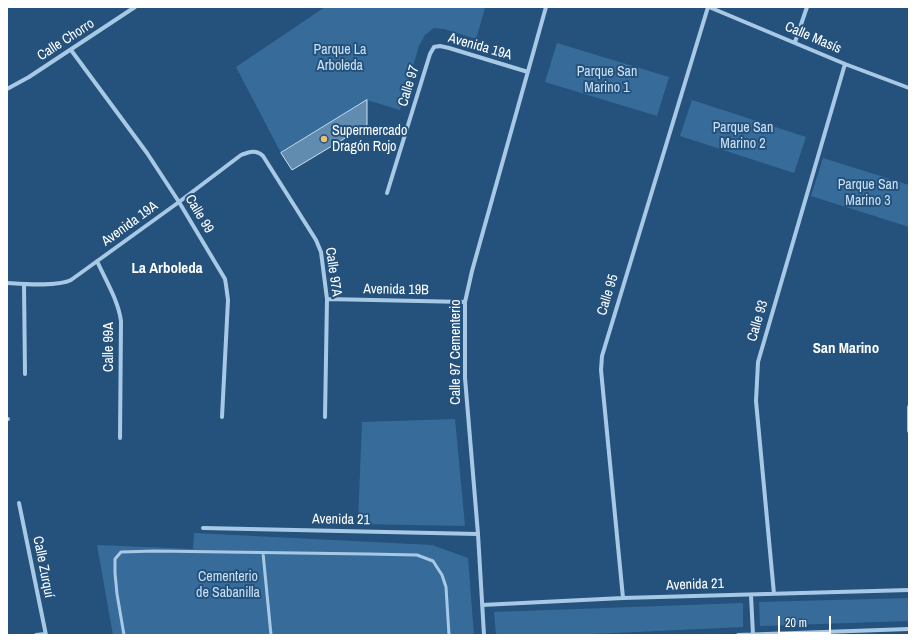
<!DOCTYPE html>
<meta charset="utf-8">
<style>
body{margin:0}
#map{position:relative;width:916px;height:642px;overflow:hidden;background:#24527c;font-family:"Archivo Narrow",sans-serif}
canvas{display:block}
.frame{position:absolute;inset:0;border:8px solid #fff;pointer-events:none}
.scale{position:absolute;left:778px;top:616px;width:53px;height:18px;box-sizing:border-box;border:2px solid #fff;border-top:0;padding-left:5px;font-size:12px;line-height:14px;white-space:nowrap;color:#fff;-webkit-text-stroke:3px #24527c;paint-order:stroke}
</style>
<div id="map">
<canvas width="916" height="642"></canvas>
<div class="frame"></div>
<div class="scale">20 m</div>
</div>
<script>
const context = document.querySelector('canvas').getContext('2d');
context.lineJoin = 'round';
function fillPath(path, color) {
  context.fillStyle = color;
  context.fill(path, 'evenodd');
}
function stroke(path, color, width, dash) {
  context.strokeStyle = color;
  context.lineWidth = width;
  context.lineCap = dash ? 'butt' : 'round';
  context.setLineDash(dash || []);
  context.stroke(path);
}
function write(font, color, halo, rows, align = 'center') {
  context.font = font + ' "Archivo Narrow",sans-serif';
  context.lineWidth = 4;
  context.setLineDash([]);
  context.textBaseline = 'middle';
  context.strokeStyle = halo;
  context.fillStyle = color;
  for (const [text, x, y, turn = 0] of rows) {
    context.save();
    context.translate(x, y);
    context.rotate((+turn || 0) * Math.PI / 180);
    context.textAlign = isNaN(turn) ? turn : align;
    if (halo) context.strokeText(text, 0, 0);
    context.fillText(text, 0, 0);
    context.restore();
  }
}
fillPath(new Path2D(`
 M325,7H479L485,8L476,39L444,29L434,28L425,35L419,46L400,110L367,100L281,153L236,67Z
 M557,43L669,77L657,116L545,82Z
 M692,100L806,137L794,173L680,136Z
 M823,158L909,185V227L811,196Z
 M455,419L465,526L358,524L362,422Z
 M194,533L432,545L468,558L474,635H113L97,545L193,549Z
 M909,598V621L760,626L759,602Z
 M743,603V627L571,635H496L494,612Z`), '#376c9a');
const building = new Path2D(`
 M367,100V125L292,170L281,153Z`);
fillPath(building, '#618baf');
stroke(building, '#cbe1f4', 1);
stroke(new Path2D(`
 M263,553L271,635
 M124,635L117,594L115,573V559L121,552L155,551L368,554L417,555L433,561L442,575L446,587L449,635`), '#a8c9e5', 3);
stroke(new Path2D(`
 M709,7L845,64L909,88
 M795,42L807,7
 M71,50L147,153L179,202L225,279L226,285L228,300L222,417
 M7,89L29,77L135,7
 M387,193L430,54L434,47L440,46L449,48L528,72
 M97,261C106,281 118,300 121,321L120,438
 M7,283C23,284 57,287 71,280L179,202L241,155C249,152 256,149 263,156L316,240L321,252L327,299L325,417
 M24,284L25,374
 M327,299L465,302
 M909,407V431
 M7,419H8
 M19,503L46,635
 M203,528L478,534
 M774,594L756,401L758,362L845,64
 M751,595L753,635
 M623,598L601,370L602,356L708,7
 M482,605L623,598L909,590
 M36,635L45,634
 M484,635L478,534L465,378V302L472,271L546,7
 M738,635L909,629`), '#a8c9e5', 4);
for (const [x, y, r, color] of [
 [324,139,4,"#efbe6c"]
]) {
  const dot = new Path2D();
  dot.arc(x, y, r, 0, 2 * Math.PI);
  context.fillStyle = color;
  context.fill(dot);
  stroke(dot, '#24527c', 1.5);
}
write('14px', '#fff', '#24527c', [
 ["Calle Masís",813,38,23],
 ["Calle Chorro",66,40,-33],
 ["Avenida 19A",480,47,16],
 ["Calle 97",409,86,-73],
 ["Calle 99",199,214,59],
 ["Avenida 19A",130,224,-36],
 ["Calle 97A",333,272,82],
 ["Avenida 19B",396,290,1],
 ["Calle 95",608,295,-73],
 ["Calle 93",758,321,-74],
 ["Calle 99A",109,347,-90],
 ["Calle 97 Cementerio",456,352,-90],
 ["Avenida 21",341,520,1],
 ["Calle Zurquí",43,567,79],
 ["Avenida 21",695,585,-2]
]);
write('14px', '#cbe1f4', '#24527c', [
 ["Parque La",340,50],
 ["Arboleda",340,66],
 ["Parque San",607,72],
 ["Marino 1",607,88],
 ["Parque San",743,128],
 ["Marino 2",743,144],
 ["Parque San",868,185],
 ["Marino 3",868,201],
 ["Cementerio",228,577],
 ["de Sabanilla",228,593]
]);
write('14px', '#fff', '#24527c', [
 ["Supermercado",332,131],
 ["Dragón Rojo",332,147]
], 'left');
write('bold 15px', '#fff', '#24527c', [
 ["La Arboleda",167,269],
 ["San Marino",846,349]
]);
</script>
